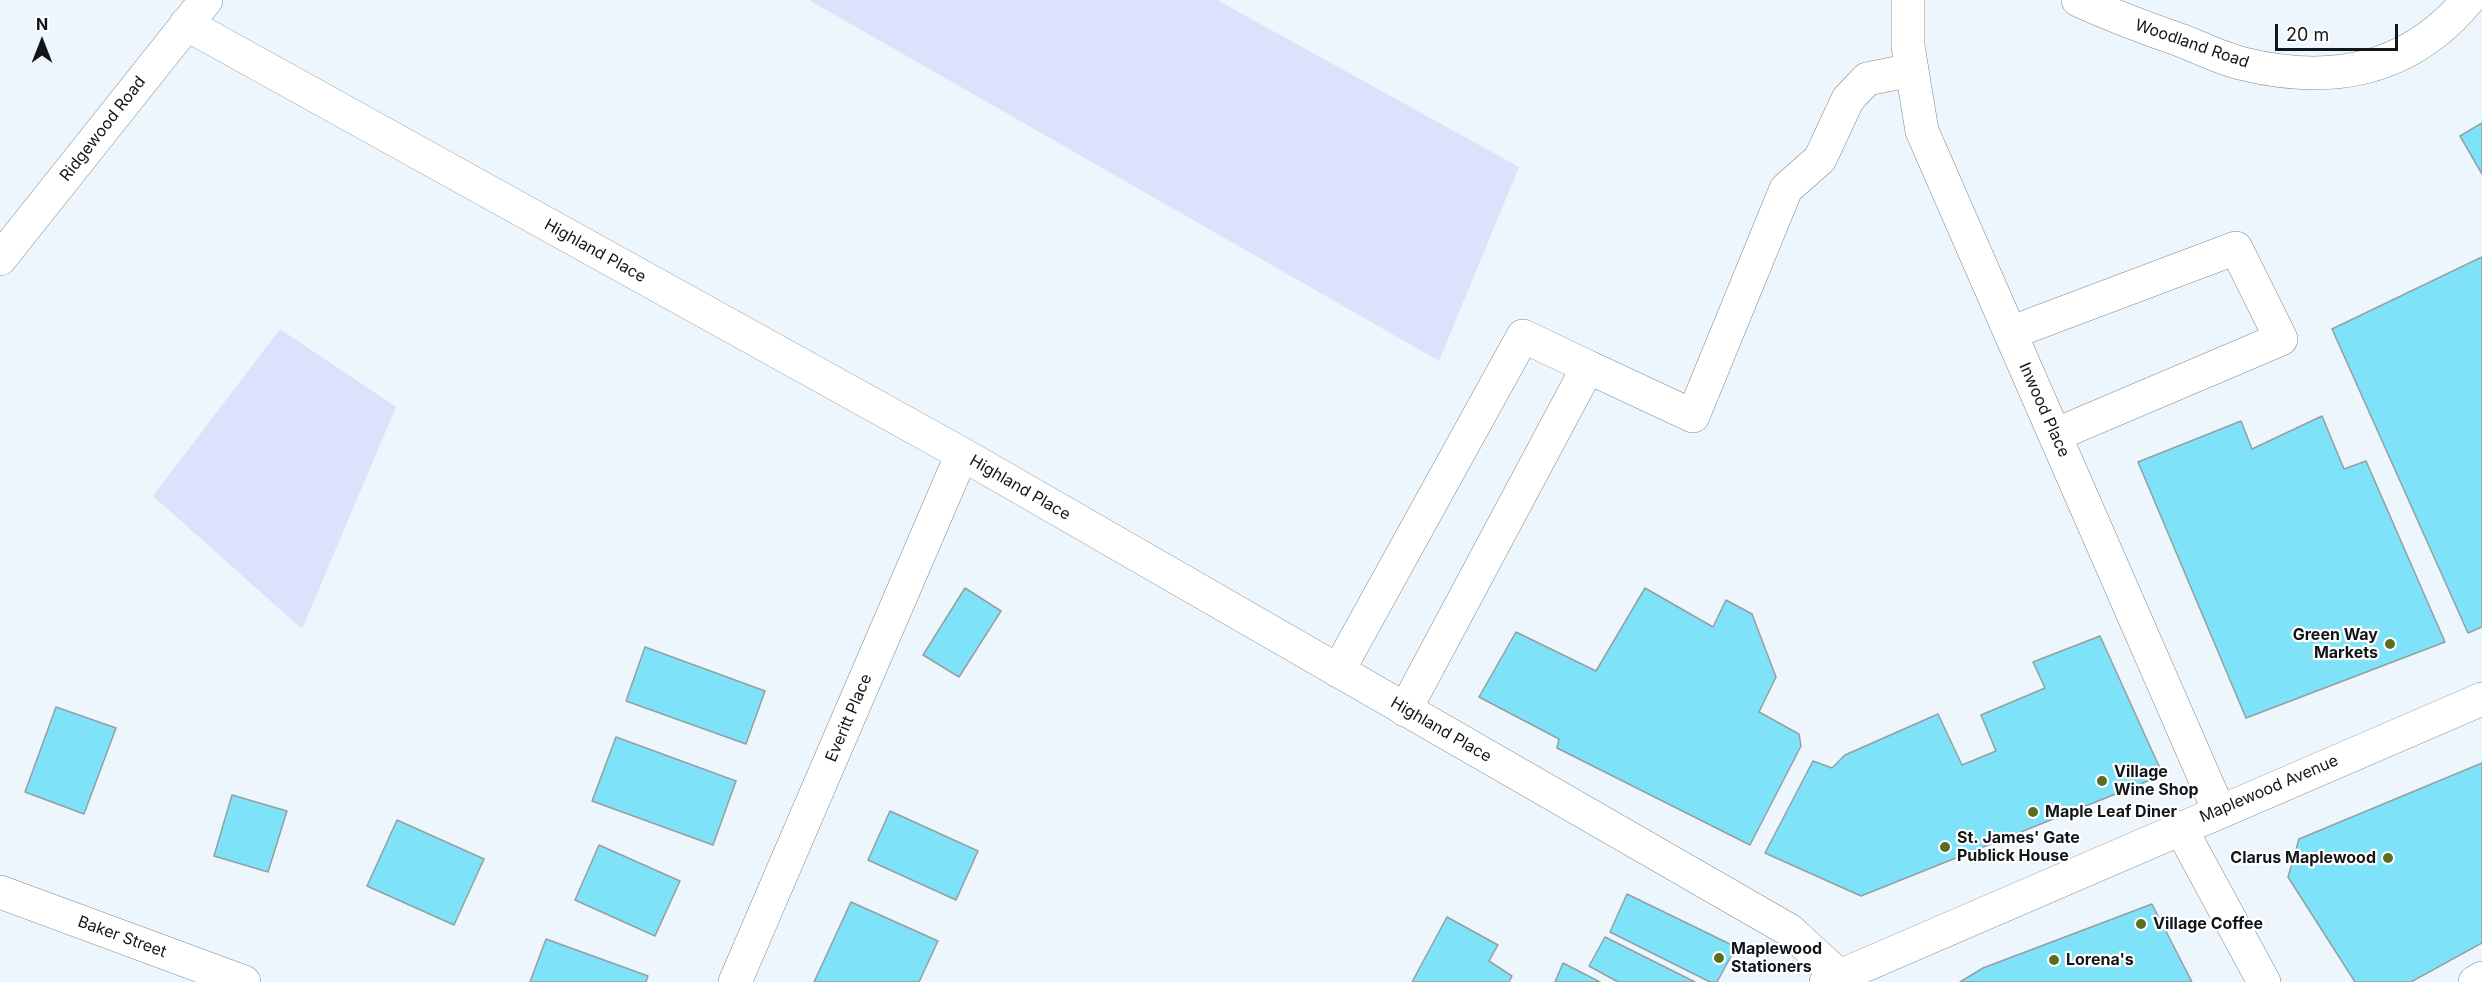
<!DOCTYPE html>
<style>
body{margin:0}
#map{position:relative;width:2482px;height:982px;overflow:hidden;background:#edf6fc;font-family:Inter,sans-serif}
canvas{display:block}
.north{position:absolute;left:12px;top:12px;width:60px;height:60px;-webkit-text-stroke:4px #fff;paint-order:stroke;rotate:0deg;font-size:16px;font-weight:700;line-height:24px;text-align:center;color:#131618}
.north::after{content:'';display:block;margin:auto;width:21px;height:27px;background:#131618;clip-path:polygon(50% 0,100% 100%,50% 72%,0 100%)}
.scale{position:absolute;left:2275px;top:24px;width:123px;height:27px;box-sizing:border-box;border:3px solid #131618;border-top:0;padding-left:8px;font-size:18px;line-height:21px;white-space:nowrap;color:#131618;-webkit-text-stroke:4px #fff;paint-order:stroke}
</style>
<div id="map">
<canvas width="2482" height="982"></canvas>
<div class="north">N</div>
<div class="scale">20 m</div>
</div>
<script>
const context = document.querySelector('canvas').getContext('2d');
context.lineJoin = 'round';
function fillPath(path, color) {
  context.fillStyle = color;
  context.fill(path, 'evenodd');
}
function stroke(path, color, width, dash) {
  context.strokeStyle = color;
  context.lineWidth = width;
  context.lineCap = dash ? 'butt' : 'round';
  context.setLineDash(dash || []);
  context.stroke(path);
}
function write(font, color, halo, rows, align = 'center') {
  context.font = font + ' Inter,sans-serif';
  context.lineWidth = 4.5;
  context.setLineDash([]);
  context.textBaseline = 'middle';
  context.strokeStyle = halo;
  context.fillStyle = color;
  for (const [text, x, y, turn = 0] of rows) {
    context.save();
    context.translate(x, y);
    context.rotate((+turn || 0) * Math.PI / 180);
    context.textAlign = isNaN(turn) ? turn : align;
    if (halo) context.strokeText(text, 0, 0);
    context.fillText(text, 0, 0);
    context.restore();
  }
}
fillPath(new Path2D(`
 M809,0H1217L1519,167L1439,361Z
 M280,329L396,407L302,629L153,496Z`), '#dee1fb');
const building = new Path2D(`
 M2482,123V174L2460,136Z
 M2482,257V627L2468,633L2332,329Z
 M2322,416L2344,469L2366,461L2445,642L2246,718L2138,462L2241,421L2252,449Z
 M965,588L1001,611L959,677L923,655Z
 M1645,588L1713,627L1726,600L1752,614L1776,677L1759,712L1799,734L1801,746L1750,845L1557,748L1559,739L1479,697L1516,632L1596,671Z
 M2100,636L2163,775L1861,896L1765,853L1813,761L1832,768L1845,755L1938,714L1962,765L1996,751L1981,715L2045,688L2033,662Z
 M645,647L765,691L746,744L626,701Z
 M56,707L116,728L84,814L25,792Z
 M616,737L736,781L713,845L592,801Z
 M2482,763V943L2411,982H2355L2288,877L2299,839Z
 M232,795L287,811L268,872L214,856Z
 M890,811L978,851L956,900L868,860Z
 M397,820L484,859L454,925L367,886Z
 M599,845L680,881L655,936L575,900Z
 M1627,894L1736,947L1717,982H1710L1610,932Z
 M851,902L938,941L919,982H814Z
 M2152,904L2192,982H1960L1983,968Z
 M1447,917L1498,945L1489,961L1512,976L1509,982H1412Z
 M1605,937L1695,982H1618L1589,966Z
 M546,939L648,976L646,982H530Z
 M1563,963L1600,982H1555Z`);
fillPath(building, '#7ee2f8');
stroke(building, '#959fa2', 1.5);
const minor = new Path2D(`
 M1908,0V46L1922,131L2219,811
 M2078,0C2111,15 2145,28 2180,40C2201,48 2222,59 2244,64C2331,85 2409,71 2468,0
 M186,24L962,454L1789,930L1838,975
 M0,259L206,0
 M2010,333L2236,248L2281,339L2055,435
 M1588,367L1693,416L1786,189L1820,159L1848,99L1867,79L1912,70
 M1338,671L1523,336L1588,367L1405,710
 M2180,827L2264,982
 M0,892L244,982
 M735,982L962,454
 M1826,982L2482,699
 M2475,982L2482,978`);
stroke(minor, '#80888d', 34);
stroke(minor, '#fff', 33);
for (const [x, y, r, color] of [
 [2390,644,6,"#596f1f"],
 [2102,781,6,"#596f1f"],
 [2033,812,6,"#596f1f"],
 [1945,847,6,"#596f1f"],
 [2388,858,6,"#596f1f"],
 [2141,924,6,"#596f1f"],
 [1719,958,6,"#596f1f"],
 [2054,960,6,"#596f1f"]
]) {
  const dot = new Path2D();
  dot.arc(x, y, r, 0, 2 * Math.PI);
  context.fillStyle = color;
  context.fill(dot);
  stroke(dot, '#fff', 2);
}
write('16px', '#131618', '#fff', [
 ["Woodland Road",2192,44,19],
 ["Ridgewood Road",103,129,-52],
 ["Highland Place",595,251,29],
 ["Inwood Place",2044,410,66],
 ["Highland Place",1020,488,30],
 ["Everitt Place",849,718,-67],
 ["Highland Place",1441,730,30],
 ["Maplewood Avenue",2269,789,-23],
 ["Baker Street",122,937,20]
]);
write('bold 16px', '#131618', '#fff', [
 ["Green Way",2378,635,"right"],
 ["Markets",2378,653,"right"],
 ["Village",2114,772],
 ["Wine Shop",2114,790],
 ["Maple Leaf Diner",2045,812],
 ["St. James' Gate",1957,838],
 ["Publick House",1957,856],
 ["Clarus Maplewood",2376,858,"right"],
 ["Village Coffee",2153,924],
 ["Maplewood",1731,949],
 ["Stationers",1731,967],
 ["Lorena's",2066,960]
], 'left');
</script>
